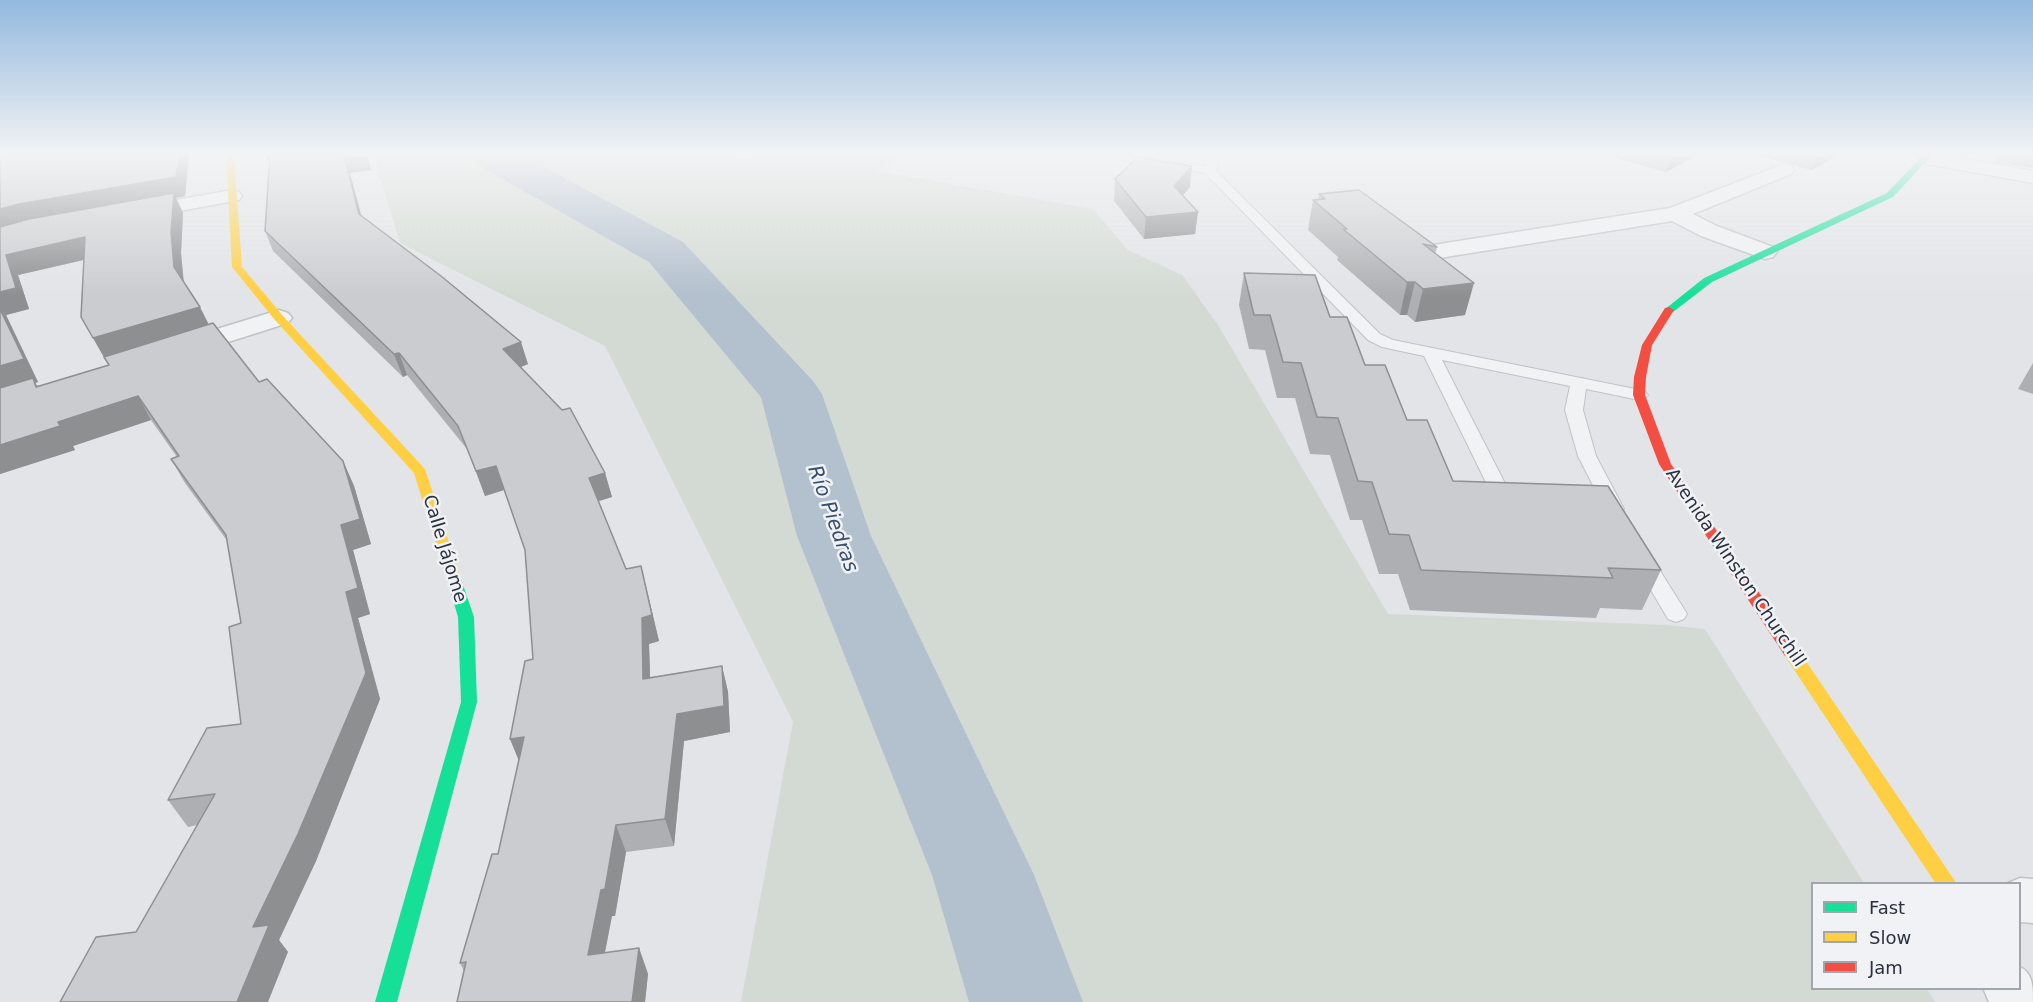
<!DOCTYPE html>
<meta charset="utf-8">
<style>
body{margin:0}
#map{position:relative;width:2033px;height:1002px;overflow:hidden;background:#e2e4e7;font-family:"DejaVu Sans",sans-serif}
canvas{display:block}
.legend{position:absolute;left:1811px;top:882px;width:210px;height:108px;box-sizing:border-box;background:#f0f2f6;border:2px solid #a1a5ac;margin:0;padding:8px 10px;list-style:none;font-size:18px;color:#2b313e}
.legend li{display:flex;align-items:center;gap:12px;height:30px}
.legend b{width:30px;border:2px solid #a1a5ac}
</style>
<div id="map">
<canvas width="2033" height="1002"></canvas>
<ul class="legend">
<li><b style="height:8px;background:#16e098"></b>Fast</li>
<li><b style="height:8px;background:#ffcf43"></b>Slow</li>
<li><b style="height:8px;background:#f24e42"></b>Jam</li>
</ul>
</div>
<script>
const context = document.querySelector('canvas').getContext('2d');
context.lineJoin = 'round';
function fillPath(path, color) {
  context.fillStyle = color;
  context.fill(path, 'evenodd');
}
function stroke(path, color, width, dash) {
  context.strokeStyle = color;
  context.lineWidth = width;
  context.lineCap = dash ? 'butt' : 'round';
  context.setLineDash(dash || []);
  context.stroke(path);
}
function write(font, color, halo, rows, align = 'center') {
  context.font = font + ' "DejaVu Sans",sans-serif';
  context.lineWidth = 5;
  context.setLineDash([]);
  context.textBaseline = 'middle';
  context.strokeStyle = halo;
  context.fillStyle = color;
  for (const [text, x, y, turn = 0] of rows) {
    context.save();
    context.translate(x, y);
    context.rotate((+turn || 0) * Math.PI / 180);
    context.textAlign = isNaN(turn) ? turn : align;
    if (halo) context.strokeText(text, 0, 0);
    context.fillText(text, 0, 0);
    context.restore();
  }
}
fillPath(new Path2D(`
 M373,155H733L738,158L785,155H904L877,171L1093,209L1128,250L1182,275L1218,325L1388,614L1667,625L1705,629L1864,883L1812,884V988L1927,989L1935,1002H741L793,722L605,346L400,243Z`), '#d3dad3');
fillPath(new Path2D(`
 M471,155H522L683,242L813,381L822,394L871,536L1034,875L1083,1002H969L932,875L797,536L761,397L649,262L476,164Z`), '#b3c0ce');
const lane = new Path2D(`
 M1102,155H1132L1206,166L1204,155H1216L1218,166L1215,170L1380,334L1393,340L1645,391L1648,395L1645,399L1639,400L1586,389L1583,410L1596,456L1624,509L1621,513H1607L1578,456L1565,410L1570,386L1442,360L1516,505L1513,509H1499L1424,356L1382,347L1368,340L1205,173L1107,158Z
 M1642,551L1649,553L1684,609L1687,614L1684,619L1676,622L1668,619L1632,558L1635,553Z`);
const street = new Path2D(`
 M1920,155H1945L2033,171V183L1928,164L1921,162L1918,158Z
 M1784,164L1791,166L1794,170L1791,174L1693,214L1717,226L1773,247L1777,252L1773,257L1765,259L1701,236L1672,221L1433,259L1425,257L1421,252L1425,247L1433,245L1670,208Z
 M232,190L239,192L242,196L239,200L137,219L129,218L126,213L129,208L137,207Z
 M279,310L288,313L292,318L288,323L181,357L171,355L168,349L171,343Z
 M2020,878L2033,879V923L2020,922V884H2006Z
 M2020,967C2033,973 2033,987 2033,1002H1989L1983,988H2020Z`);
stroke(lane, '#c1c2c5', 2);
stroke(street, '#c1c2c5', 3);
fillPath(lane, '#f1f2f4');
fillPath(street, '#f1f2f4');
fillPath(new Path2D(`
 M1923,155H1932L1893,197L1712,282L1673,312H1665L1664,310L1704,278L1887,193Z
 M453,571L460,576L474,617L477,702L397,1002H375L461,702L458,617L446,576Z`), '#16e098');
fillPath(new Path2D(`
 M226,155H234L242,267L283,316L425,469L460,576L458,579H448L446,576L414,473L275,320L232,267Z
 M1791,646L1797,648L1957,884H1936L1785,656L1783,652L1785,648Z`), '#ffcf43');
fillPath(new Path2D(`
 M1669,307L1674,310L1652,345L1646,377L1645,395L1671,464L1797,648L1799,652L1797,656H1785L1659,464L1633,395L1634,377L1642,345L1665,308Z`), '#f24e42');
fillPath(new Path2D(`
 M0,155H189L185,196L176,198L183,213L181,253L184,282L209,325L259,382L343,461L354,486L371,544L353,550L370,614L358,618L380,699L316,861L279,940L288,952L136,932L197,825L188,827L168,800L241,724V623L228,542L185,483L171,459L177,457L151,420L73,446L75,450L0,474ZM84,260L81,317L109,365L38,386L35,383L38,382L6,315L29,309L18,275Z
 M266,155H368L371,170L350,173L361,216L528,364L521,367L605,473L612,497L598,501L626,569L647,591L659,641L649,644L650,677L722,666L728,692L730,732L684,741L674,846L626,852L615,916H612L605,953L639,948L648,974L645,1002H457L464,971L460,963L498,854L519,760L510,739L533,659L525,550L504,490L485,496L467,449L407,375L403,377L273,251L265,231L269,164Z
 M1616,155H1698L1666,172L1615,158Z
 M1756,155H1838L1811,170Z
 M1997,155H2033V168L1995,162Z
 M1115,179L1190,187L1182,196L1198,212L1195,234L1144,239L1114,201Z
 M1319,194L1437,247L1435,254L1465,315L1415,322L1407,315H1400L1337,260L1338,257L1308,230L1313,200H1318Z
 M1244,273L1330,317L1453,481L1661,570L1642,610L1600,608L1596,618L1410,610L1398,574H1379L1362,520H1350L1330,455L1310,454L1295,398H1277L1265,350L1249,349L1239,305Z
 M2033,363V394L2018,389Z`), '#aeafb2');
fillPath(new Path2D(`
 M179,155H189L185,196L176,198L183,213L181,253L184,288L174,267L171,232H0V209Z
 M266,155H273L271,167Z
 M343,155H368L371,170L350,173L366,233L359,214Z
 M1672,155H1698L1666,172Z
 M1818,155H1838L1811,170Z
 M1192,166L1190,187L1172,208L1174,186Z
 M1198,212L1195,234L1144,239L1146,217Z
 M85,237L96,257L18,275L29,309L6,315L38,382L35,383L47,402L0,394V292L6,255Z
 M1407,282H1415L1407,315H1400Z
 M1474,283L1465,315L1415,322L1423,289Z
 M200,307L211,329L106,361L93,338Z
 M521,342L528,364L511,371L503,349Z
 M399,353L407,375L403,377L394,354Z
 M138,396L151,420L73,446L75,450L0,474V445L58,422Z
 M343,461L354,486L371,544L353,550L370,614L358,618L380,699L316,861L279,940L288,952L268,1002H237L253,927L346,592L341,525Z
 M496,466L504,490L485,496L476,471Z
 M605,473L612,497L596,502L589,478Z
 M641,566L659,641L649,644L651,705L643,679Z
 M722,666L728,692L730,732L684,741L674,846L665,819L677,714Z
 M524,737L521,766L510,739Z
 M616,825L626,852L615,916H612L599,981L588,955L601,890Z
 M639,948L648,974L645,1002H632Z`), '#8d8f91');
const building = new Path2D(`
 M0,155H179L176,177L19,204L0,209Z
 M270,155H344L359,214L441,276L521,342L503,349L562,410L570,408L605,473L589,478L626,569L641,566L652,615L642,618L643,679L722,666L724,706L677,714L665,819L616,825L605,889L601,890L588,955L639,948L632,1002H457L466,962L460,963L492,854H498L524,737L510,739L525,661L533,659L525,550L496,466L476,471L458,426L399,353L394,354L265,231Z
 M1138,157L1192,166L1174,186L1198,212L1146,217L1115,179Z
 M1359,190L1437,247L1423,244L1474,283L1423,289L1415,282H1407L1343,229H1347L1313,200L1325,199L1319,194Z
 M174,193L171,232L174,267L200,307L93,338L81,317L85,237L6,255L16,288L0,292V227L29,219Z
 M1244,273L1315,275L1330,317H1347L1365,365H1385L1407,420H1427L1453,481L1608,486L1661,570L1608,568L1613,578L1421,570L1409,535L1389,534L1372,482L1358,481L1338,418L1317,417L1301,363L1283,362L1270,315H1254Z
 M0,309L24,359L0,366Z
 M213,323L259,382L267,379L343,461L360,519L341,525L358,588L346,592L366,673L298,834L253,927L269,925L237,1002H60L96,937L136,932L215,794L168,800L207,728L241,724L229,627L241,623L226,535L171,459L179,456L138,396L58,422L60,426L0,445V388L33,378L36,387L109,365L104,357Z`);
fillPath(building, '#cacccf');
stroke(building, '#8d8f91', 1.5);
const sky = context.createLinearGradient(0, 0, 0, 296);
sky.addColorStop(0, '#93b9de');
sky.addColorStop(0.52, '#f2f3f4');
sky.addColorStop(1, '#f2f3f400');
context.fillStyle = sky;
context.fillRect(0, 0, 2033, 296);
write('18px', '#2b313e', '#f0f2f6', [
 ["Calle Jájome",444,549,73],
 ["Avenida Winston Churchill",1735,568,56]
]);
write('italic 20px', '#39506d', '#f0f2f6', [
 ["Río Piedras",832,519,70]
]);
</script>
